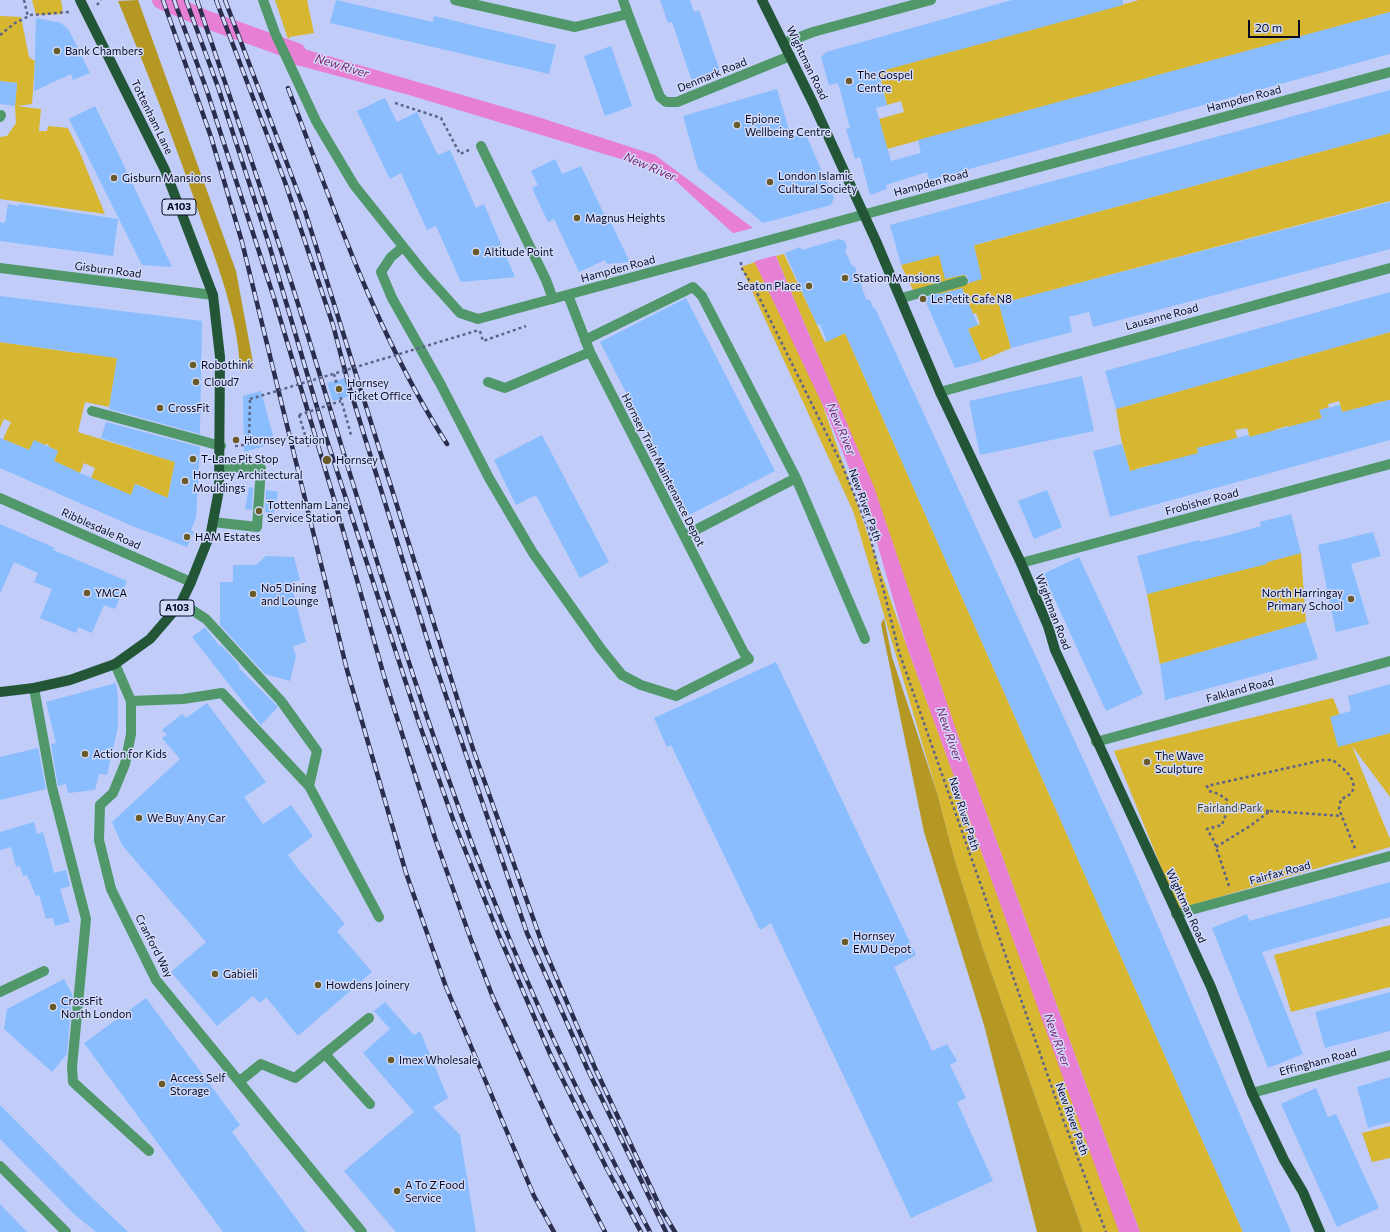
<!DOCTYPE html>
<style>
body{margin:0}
#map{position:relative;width:1390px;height:1232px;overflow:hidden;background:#c1ccf9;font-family:Commissioner,sans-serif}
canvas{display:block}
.scale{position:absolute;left:1248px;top:20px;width:52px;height:18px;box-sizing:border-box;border:2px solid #060822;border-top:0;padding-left:5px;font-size:12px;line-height:14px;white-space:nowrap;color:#060822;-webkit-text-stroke:3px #d2daf9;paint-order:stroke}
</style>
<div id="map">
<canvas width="1390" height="1232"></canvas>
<div class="scale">20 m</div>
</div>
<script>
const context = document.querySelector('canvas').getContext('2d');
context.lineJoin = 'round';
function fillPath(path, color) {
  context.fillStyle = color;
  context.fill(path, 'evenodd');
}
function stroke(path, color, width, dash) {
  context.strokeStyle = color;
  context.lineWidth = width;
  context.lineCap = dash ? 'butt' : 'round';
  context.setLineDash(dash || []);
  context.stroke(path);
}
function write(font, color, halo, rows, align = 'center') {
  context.font = font + ' Commissioner,sans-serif';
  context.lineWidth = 3;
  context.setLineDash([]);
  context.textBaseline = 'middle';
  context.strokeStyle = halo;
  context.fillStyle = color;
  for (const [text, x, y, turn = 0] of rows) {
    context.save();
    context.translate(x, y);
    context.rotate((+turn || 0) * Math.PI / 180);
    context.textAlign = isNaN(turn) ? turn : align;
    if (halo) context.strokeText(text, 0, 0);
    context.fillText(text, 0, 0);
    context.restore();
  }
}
fillPath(new Path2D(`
 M32,0H61L63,14L36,15Z
 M275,0H307L314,33L290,37L288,39Z
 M1139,0H1390V12L887,149L879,119L904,112L901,101L887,105L879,71Z
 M0,16L21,17L29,57L35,61L32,104L17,106L41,109L39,131H47L48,126L68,128L80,153L105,214L0,199V137L7,136L16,123L15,106L17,83L0,81Z
 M1390,133V201L999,304L1011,348L981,361L968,329L980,324L976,313L957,321L937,291L970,283L968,276L913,290L901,265Z
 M784,254L825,342L845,333L1243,1232H1140L957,733L873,486L776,256Z
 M758,261L822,403L906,644L1120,1232H1083L983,949L955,861L937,793L853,511L741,267Z
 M81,331L98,355L117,358L128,337L116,367L109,407L85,402L78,432L175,462L167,501L146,488L135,484L131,495L91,478L95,468L84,463L80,473L54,461L58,451L49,447L48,444L29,450L3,439L11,422L4,419L0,428V342L78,353Z
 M1390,332V401L1389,400L1373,404L1348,433L1339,401L1328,404L1329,407L1319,410L1322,418L1292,442L1288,426L1274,430L1277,441L1270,449L1266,433L1256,435L1255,455L1247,428L1235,430L1238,440L1219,464L1214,444L1197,448L1202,469L1159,482L1155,464L1136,469L1135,489L1121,439L1116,409Z
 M1301,553L1306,622L1160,664L1147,594Z
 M1333,698L1351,743L1390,733V797L1352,746L1390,839V847L1178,909L1114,751Z
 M1390,925V987L1291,1012L1274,955Z
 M1390,1126V1158L1372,1162L1362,1133Z`), '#d7b631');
fillPath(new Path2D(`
 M138,0L236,271L254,368L240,371C239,322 219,268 202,222C177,147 148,74 118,1Z
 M884,618L892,657L937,793L955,861L983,949L1083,1232H1037L984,1025L924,832L881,624Z`), '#b49823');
fillPath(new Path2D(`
 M280,42L538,117L655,155L769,240L874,487L957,733L1140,1232H1119L906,644L872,525L828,416L747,246L667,173L409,95L289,63Z`), '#e780d4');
fillPath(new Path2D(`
 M756,227L770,238L777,255L752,262L745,247L731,234Z`), '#c1ccf9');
stroke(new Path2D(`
 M161,0L205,19L297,52`), '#e780d4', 18);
fillPath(new Path2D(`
 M336,0L433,22L434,16L556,45L549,74L330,23Z
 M660,0H690L694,12L699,10L720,71L692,81L672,22L668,23Z
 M1012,0H1123V5L878,72L887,105L876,108L891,161L921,153L918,140L1390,12V54L929,180L927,172L886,185L887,189L870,195L860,157L855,159L846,129L850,128L838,83L829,85L821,57L826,52Z
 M36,18L61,23L69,30L90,73L73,80L71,74L34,91Z
 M611,46L632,106L605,116L584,56Z
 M0,81L17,83L15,106L0,104Z
 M777,89L791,137L805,133L834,198L831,205L763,223L698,169L683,116Z
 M1390,90V133L974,245L982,279L969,283L968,277L964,275L945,279L939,255L901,265L890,225Z
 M385,98L397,122L417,112L438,155L450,150L476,208L484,204L515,277L461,282L436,226L427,230L401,173L390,179L357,111Z
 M95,106L117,151L172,267L142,265L69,119Z
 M555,159L562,174L581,166L605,216L607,215L630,262L607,264L605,260L579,272L554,219L548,222L532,188L538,185L531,171Z
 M1390,202V249L1093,327L1089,312L1069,317L1072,332L1011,348L999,304Z
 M8,204L18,206L19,204L118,219L113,256L0,241V222L5,223Z
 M839,239L845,241L847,248L845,251L852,266L855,267L866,299L870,300L873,308H875L1126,852L1291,1232H1243L845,333L827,342L820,324L817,325L785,253L800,247L802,250Z
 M962,288L978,325L968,329L982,361L955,368L924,298Z
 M1390,292V332L1116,409L1105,371Z
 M0,296L202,321L200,434L109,409L117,358L0,342Z
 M686,298L775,471L689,515L600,342Z
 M1082,376L1094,431L980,455L969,401Z
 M345,378L351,396L333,401L327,383Z
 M261,391L275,443L244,452L243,396Z
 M1390,400V440L1110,517L1093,451L1122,444L1130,471L1198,453L1197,448L1206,446L1248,435L1249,437L1322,418L1319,410L1340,405L1342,412Z
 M106,422L200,447L196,518L191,530L194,532L187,547L130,525L0,468V438L29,450L34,440L58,451L54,461L80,473L131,495L135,484L168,498L175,462L101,438Z
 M542,435L609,562L580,578L536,495L516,505L494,460Z
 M249,487L253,488L252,510L245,509Z
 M266,490L278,492L274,513L265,512Z
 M1047,490L1062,527L1034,539L1018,501Z
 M1291,514L1301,553L1267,562V564L1147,594L1137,556L1199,540L1200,542L1233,534L1261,526L1260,522Z
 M0,524L55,548L53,550L127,581L115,609L104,605L92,633L78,627L76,633L40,618L52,589L34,582L38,573L14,562L0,594Z
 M1373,532L1381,556L1351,564L1369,624L1336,632L1318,545Z
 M266,556L294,557L300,580L291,583L306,642L293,646L296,656L290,681L265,674L220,625V582H233V565H256Z
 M1079,557L1143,694L1106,711L1043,574Z
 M1306,622L1318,659L1165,700L1160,664Z
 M205,627L220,647V644L241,667L237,666L278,707L261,725L192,637Z
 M776,662L916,955L894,967L932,1051L947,1044L957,1061L950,1065L966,1098L957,1102L993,1181L911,1218L771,923L760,930L671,745L667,747L654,718Z
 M116,683L118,697V727L107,775L99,774L95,790L68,793L66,784L58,786L51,744L56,743L46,702Z
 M1390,684V733L1338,747L1330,717L1351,711L1348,696Z
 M207,703L266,782L244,797L263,824L291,805L313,836L288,855L299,870L345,924L337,931L372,972L298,1036L266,997L260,1003L253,996L217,1026L171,972L206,942L122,845L112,822L180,759L162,738L167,735L162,730L182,714L186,718Z
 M38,748L46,789L0,800V757Z
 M34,822L37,834L43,832L54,873L66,870L70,886L60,889L70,922L55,926L53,918L46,919L39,895L36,896L27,875L23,876L20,866L16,867L11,847L0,850V832Z
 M1390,882V917L1262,952L1303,1054L1268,1068L1212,928L1247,914L1249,921Z
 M64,979L72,994L67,1054L52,1072L4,1029L7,1009Z
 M1390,992V1031L1325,1048L1315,1012Z
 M146,998L240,1125L232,1132L306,1232H223L84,1043Z
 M385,1002L414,1035L420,1031L448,1098L433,1107L460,1135L476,1232H396L344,1171L414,1112L363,1053L390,1029L374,1011Z
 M1390,1077V1122L1368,1128L1357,1087Z
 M1316,1088L1328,1117L1336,1114L1379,1208L1337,1227L1281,1104Z
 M0,1105L91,1197L128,1232H96L74,1214L0,1139Z
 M0,1204L27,1232H0Z`), '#89bdfd');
stroke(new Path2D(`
 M24,0L28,17
 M97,5L101,0
 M0,35L15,23L31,15L70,12
 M395,103L441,118L460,154L469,150
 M741,262V267L757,293L842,465L868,528L899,652L1063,1119L1106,1232
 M480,331L483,341L526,326
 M334,374L351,435
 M299,415L309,448
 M249,445L250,399
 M235,446L244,445
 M1270,811L1342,816
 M1216,847L1250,826L1270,811L1227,808
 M1229,886L1214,841L1207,829L1222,825L1226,814L1227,800L1219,794L1209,791L1207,786L1323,760C1325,760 1330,760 1332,760C1335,761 1338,765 1340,766C1353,776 1362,792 1341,799L1339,809L1356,851`), '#5e6487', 2.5, [3, 3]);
stroke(new Path2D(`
 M263,0L275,33L316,121L354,185L425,274L460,313L478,319L1390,72
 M455,0L575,27L628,14L660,97L666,102H677L790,56
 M623,0L628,14
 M784,43L813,32L931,0
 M0,117L1,115
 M481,146L546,280L553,299
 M403,247L391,257L381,272L392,298L441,385L489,478L533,553L601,649L622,675L641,685L676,696L749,659L744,653L590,352L568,295
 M0,268L213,295
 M902,298L963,281
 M585,340L693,287L702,296L796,478L684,536
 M488,382L505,388L590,352
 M940,392L1390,268
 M92,411L221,446
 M796,478L865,639
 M0,498L191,582
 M213,522L257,527L261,468L220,467
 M1021,563L1390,464
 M181,603L206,619L281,701L317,751L309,786
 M115,664L131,701V734L125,764L113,793L100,805L99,840L111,889L156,980L362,1232
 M34,688L52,787L86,919L72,1067L73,1082L149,1151
 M131,701L183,699L222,693L309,786L379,917
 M1096,742L1390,661
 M1176,914L1390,856
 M0,992L44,971
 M325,1054L370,1104
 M240,1081L261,1064L295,1078L369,1018
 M1252,1093L1390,1055
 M0,1166L66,1232`), '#50976a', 10);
stroke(new Path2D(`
 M762,0L813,103L876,241L940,392L1021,563L1048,626L1055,650L1211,987L1252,1093L1284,1160L1303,1192L1320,1232
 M0,692L34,688L70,680L115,664L150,639L181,603L191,582L211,532L219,490L220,357L213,295L165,170L80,0`), '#235637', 10);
const rail = new Path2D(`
 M163,0L211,137L242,242L347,670L406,873L446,987L534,1196L554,1232
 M174,0L207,91L274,298L335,502L386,683L435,838L470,937L492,995L554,1132L605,1232
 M186,0L218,87L268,241L324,431L419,723L454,822L498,933L551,1056L607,1169L641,1232
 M197,0C233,106 270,213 303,320C366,524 424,730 505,928C547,1032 598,1133 650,1232
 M216,0L285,182L333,325L349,386L432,655L527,933L587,1068L666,1232
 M225,0L305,211L473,749L543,946L595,1068L661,1209L675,1232
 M288,88C334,209 376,334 447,444`);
stroke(rail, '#2a2e4c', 4.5);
stroke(rail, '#d2daf9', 3, [9]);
stroke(new Path2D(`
 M250,399L479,330
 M299,415L341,401`), '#5e6487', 2.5, [3, 3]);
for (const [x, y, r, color] of [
 [57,51,4,"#695b29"],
 [849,81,4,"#695b29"],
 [737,125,4,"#695b29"],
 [114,178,4,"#695b29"],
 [770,182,4,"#695b29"],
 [577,218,4,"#695b29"],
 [476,252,4,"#695b29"],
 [845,278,4,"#695b29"],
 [809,286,4,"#695b29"],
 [923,299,4,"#695b29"],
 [193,365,4,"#695b29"],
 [196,382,4,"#695b29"],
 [339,389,4,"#695b29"],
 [160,408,4,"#695b29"],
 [236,440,4,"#695b29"],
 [193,459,4,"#695b29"],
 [327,460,5,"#695b29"],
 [185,481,4,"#695b29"],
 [259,511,4,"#695b29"],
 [187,537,4,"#695b29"],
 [87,593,4,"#695b29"],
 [253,594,4,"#695b29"],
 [1351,599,4,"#695b29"],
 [85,754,4,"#695b29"],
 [1147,762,4,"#695b29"],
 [139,818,4,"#695b29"],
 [845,942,4,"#695b29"],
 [215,974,4,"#695b29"],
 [318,985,4,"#695b29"],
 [53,1007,4,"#695b29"],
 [391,1060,4,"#695b29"],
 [162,1084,4,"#695b29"],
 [397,1191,4,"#695b29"]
]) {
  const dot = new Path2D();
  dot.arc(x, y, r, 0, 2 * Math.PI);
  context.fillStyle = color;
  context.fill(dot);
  stroke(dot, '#d2daf9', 1.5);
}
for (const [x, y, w] of [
 [179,207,34],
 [177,608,34]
]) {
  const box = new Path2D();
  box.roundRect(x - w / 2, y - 8, w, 16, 3);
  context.fillStyle = '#d2daf9';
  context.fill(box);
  stroke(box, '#060822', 1);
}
write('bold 10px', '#060822', null, [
 ["A103",179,207],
 ["A103",177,608]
]);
write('11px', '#060822', '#d2daf9', [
 ["Bank Chambers",65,51],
 ["The Gospel",857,75],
 ["Centre",857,88],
 ["Epione",745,119],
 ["Wellbeing Centre",745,132],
 ["London Islamic",778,176],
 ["Cultural Society",778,189],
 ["Gisburn Mansions",122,178],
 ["Magnus Heights",585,218],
 ["Altitude Point",484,252],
 ["Station Mansions",853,278],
 ["Seaton Place",801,286,"right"],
 ["Le Petit Cafe N8",931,299],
 ["Robothink",201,365],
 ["Cloud7",204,382],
 ["Hornsey",347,383],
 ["Ticket Office",347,396],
 ["CrossFit",168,408],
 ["Hornsey Station",244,440],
 ["T-Lane Pit Stop",201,459],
 ["Hornsey",336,460],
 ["Hornsey Architectural",193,475],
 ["Mouldings",193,488],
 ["Tottenham Lane",267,505],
 ["Service Station",267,518],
 ["HAM Estates",195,537],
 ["No5 Dining",261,588],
 ["and Lounge",261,601],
 ["YMCA",95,593],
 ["North Harringay",1343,593,"right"],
 ["Primary School",1343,606,"right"],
 ["Action for Kids",93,754],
 ["The Wave",1155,756],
 ["Sculpture",1155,769],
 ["We Buy Any Car",147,818],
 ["Hornsey",853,936],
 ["EMU Depot",853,949],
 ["Gabieli",223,974],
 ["Howdens Joinery",326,985],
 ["CrossFit",61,1001],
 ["North London",61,1014],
 ["Imex Wholesale",399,1060],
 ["Access Self",170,1078],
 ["Storage",170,1091],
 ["A To Z Food",405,1185],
 ["Service",405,1198]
], 'left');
write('11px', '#060822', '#d2daf9', [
 ["Wightman Road",807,63,64],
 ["Denmark Road",712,75,-22],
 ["Hampden Road",1244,99,-15],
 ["Tottenham Lane",152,117,64],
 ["Hampden Road",931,183,-15],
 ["Hampden Road",618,269,-15],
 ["Gisburn Road",108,270,7],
 ["Lausanne Road",1162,317,-15],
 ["Hornsey Train Maintenance Depot",663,470,63],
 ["Frobisher Road",1202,502,-15],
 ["New River Path",865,505,70],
 ["Ribblesdale Road",101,529,24],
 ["Wightman Road",1053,612,69],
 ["Falkland Road",1240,690,-15],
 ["New River Path",964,814,72],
 ["Fairfax Road",1280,873,-15],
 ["Wightman Road",1186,906,65],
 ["Cranford Way",154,946,63],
 ["Effingham Road",1318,1062,-15],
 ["New River Path",1072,1119,70]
]);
write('11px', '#453e26', '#d2daf9', [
 ["Fairland Park",1230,808]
]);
write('italic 12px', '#7a1e6d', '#d2daf9', [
 ["New River",342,66,17],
 ["New River",650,167,23],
 ["New River",841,429,67],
 ["New River",949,734,71],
 ["New River",1057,1040,70]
]);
</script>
